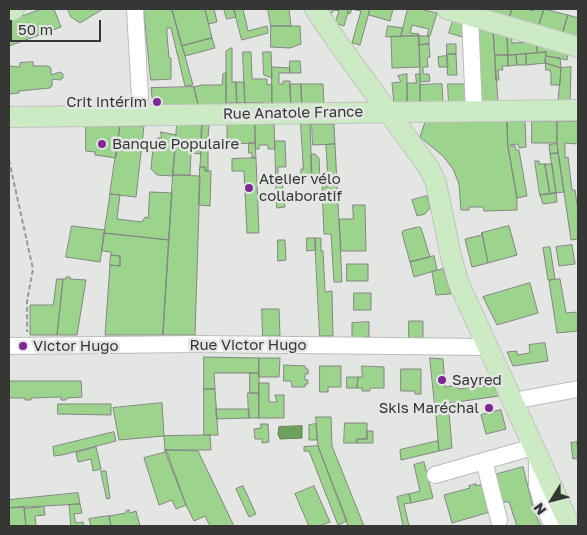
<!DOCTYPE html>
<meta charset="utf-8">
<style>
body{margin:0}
#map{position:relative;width:587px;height:535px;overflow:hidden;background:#e3e6e2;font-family:"Golos Text",sans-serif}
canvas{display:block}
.frame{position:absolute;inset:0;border:10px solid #363735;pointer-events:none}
.north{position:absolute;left:527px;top:475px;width:50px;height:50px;-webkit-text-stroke:4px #e3e6e2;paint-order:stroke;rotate:234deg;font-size:14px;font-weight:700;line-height:20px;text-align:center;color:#363735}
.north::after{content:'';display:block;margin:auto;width:18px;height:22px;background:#363735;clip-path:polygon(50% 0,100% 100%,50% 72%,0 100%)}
.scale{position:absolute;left:10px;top:20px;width:91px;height:22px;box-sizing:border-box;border:2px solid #363735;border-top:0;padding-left:6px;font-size:15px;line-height:18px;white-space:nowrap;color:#363735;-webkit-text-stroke:4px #e3e6e2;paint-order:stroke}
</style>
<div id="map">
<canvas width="587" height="535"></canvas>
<div class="frame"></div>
<div class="north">N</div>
<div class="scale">50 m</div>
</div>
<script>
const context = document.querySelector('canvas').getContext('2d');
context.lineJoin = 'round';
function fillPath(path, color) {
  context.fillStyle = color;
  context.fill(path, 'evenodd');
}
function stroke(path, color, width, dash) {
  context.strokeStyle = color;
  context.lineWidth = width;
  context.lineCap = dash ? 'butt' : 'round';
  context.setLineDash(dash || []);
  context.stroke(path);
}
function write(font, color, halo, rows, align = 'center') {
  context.font = font + ' "Golos Text",sans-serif';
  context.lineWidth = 5;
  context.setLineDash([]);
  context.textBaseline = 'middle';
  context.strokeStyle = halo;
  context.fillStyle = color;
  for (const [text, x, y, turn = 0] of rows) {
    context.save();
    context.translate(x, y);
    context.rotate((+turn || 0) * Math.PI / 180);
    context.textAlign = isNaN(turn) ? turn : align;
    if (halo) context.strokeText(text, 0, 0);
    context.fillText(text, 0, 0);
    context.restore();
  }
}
const water = new Path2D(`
 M302,426V438L280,439L278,434L279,427Z`);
fillPath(water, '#6da15d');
stroke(water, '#5c8151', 1);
const building = new Path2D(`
 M42,9H54L61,27L9,46V21Z
 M68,9H103L80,23L71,17Z
 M144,9H172L193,85L185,86L171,28H167V35L169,58H171V79L151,80Z
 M172,9H205L212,38L182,46Z
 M205,9H214L217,22L209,24Z
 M224,9H234L236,17L227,19Z
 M234,9H243L248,31L267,26L268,33L242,40Z
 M268,9H289L291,26H271Z
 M326,9H349L344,26L335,23L339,11L334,10L331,14Z
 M349,9H370L360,45L352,43L361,11L352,9L350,14L348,13Z
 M370,9H393L390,21L369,15Z
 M408,9H420L437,13L430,36H427L429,29L412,25L410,33L419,34V36H401Z
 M486,9H512L509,19L486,12Z
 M512,9H527L534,11V9H544L538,28L509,19Z
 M544,9L568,15L562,35L538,28Z
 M568,15L578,18V40L562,35Z
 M454,18L468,22L469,39L449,33Z
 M475,24L493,29L498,102L478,103Z
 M271,26H300L301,44L290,48L271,47Z
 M388,26L403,28L401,36L386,37Z
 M493,29L507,33L508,55H495Z
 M507,33L511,34L512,43L537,42V53L508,55Z
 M419,36H429V44L419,45Z
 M419,36L420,67L392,68L391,37Z
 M212,38L215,48L185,56L182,46Z
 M537,42L568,52L567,60L546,56V52L537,53Z
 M429,44L430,57L427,58L428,67H423V74H429L430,81L420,82L419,45Z
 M447,44H456V54H447Z
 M232,48V82H236L237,103H226V51Z
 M243,52H251L252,79H267V85L272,84V105H264V103H245Z
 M263,52H271L272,78L264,75Z
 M546,52L545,63L526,65V54Z
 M447,54H456L457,75H448Z
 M526,54V65H517L516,55Z
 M495,55H508V66H502L503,70H498L499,80H496Z
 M508,55H516L517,65L508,66Z
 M447,56L448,67H439L438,57Z
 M546,56L560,58L561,68L545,63Z
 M290,61H300L301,73H290Z
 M33,62V66H48L51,68V75L60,72L63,74V78L60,80L52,79V86L50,88L19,91V93L9,94V66L20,67V63Z
 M546,63L561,68L560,85H551V74L550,70H546Z
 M272,67L290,68V73H279V84H283V81H290L291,105H272Z
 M571,67L570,101H558L561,68Z
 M226,73V105H198L194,87L202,85H222L223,74Z
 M407,74V104H394L392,83L401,82L398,76Z
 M416,74H420V104H407V83H416Z
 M236,82H244L245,103H237Z
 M290,84H301L302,105H291Z
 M301,84H323L324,105H302Z
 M442,84L443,103L420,104V85Z
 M448,84H470L471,103L449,104Z
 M194,87L198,105H153L151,88Z
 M507,121H525L526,147L519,148L518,144L510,145L511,146H515L516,150H519L527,196L517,198L508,147Z
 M507,121L508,147L517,198V210L484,211L483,207H469V210H461L459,184L453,169L443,156L420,137L425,122Z
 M532,121H557V143H532Z
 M557,121H578V144L565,143V158L568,157L572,190H575L578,211V239L571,240L557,144Z
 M255,124H274L275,149H268V145H259V149H256Z
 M255,124V143L227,144V125Z
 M301,124H310L312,178H301V169H303Z
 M312,124H334L335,144L313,145Z
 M177,125H202L201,154L191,153L190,175H173Z
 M202,125H209L208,138H206V143L201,142Z
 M86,126H120L116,158L95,155V152L86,151Z
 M120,126H144L136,197L110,194Z
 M161,132L176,135L173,176L157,175L151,169L153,148H155L157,138H161Z
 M206,138H208V171H205V167H200L201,147V142L206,143Z
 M275,141H285L286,167H278V182H282L285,207L277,208Z
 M249,143H255L256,158H252V153H249Z
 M335,144L342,282H334L331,234H324L322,187H327L326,182H328L326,145Z
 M557,144L558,153L550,154L549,145Z
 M558,153L564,192L556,193L550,154Z
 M311,154H315L319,158L320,180L317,184H312Z
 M256,158L259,233H247L244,171H232V159Z
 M535,161H539V164H545L550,194L540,195Z
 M545,164H552L556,193L550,194Z
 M200,167H205V171H211L210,206L199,205Z
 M173,175L200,176L195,335H163Z
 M150,192L172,193L169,240L104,233L110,194L120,195L117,219L142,222L145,217L148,218Z
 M556,193L557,202L543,204L540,195Z
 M427,196L430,208L425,214L417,216L412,200Z
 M353,205H365L366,251H341L339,219H353Z
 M72,226L105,230L100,262L66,257Z
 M509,226L517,255L488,263L482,233Z
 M419,227L421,228L430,257L410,262L402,233L403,231Z
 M104,233L169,240L163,335H105L110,265L120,266V256L111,255V252L102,251Z
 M482,233L488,263L472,267L465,239L482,235Z
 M307,238H315L316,250L307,251Z
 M315,238H321V251H323L325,292L332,291L333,336H320Z
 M278,240H285L286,260L278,261Z
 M572,245L575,264L559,266L556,247Z
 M550,247L555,279L548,280L543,248Z
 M111,255L120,256V266L110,265Z
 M434,256L437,270L414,277L410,262Z
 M347,264H368V281H347Z
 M443,269L451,294L436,295L432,272Z
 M66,277H70V279L86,280L77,335H57L63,279H66Z
 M57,279H63L57,335H30V305H53Z
 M560,279L566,313L578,312V331L557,333L549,281Z
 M530,283L538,313L497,325L483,297Z
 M354,293H371V310H354Z
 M262,309H279L280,336H263Z
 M409,321H423V338H409Z
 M369,322V337L352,338V323Z
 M545,343L548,361L513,366L507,352L517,351V355L530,353L529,345Z
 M204,357L259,358V373H214L215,389H204Z
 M259,358H280L279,377H259Z
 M430,358L443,359L445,387L457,385L458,389L493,385L499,396L435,405Z
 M284,365L305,366L306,369H308V374H305V380H308V384H305V387H292L291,381H284Z
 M320,366H341V387H328V392H320Z
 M362,366L384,367V388H370V391H362V388H357L358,377H362Z
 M401,369H421V394H415V391H401Z
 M250,373H259V393H250Z
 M347,377H358L357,388H347Z
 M9,381H81L82,397L67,398L66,400H61V397L31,398V400H25V398H9Z
 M259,383H269V402H277L275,395H284V418H259Z
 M204,389H215L218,435H204Z
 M248,393H259V418H249Z
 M162,403L164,436L119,440L113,408Z
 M451,403L452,410L449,411L452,448L439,451L435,405Z
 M58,404H111V415L58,414Z
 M216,409H249V418L217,419Z
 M501,410L506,429L486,434L481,415Z
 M316,417H331L332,446L364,526H348L318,446Z
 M345,423H367V439H357V443H344Z
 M261,424H268L269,442L262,443V439H255L254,429L261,428Z
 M316,424L317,440H309V425Z
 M367,431H373V443H357V439H367Z
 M114,432L116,441L62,455L54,456L53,447Z
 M204,435H210L211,450H165L164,436Z
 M438,441L439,451L401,460L400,450Z
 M577,442L578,458L573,459L571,443Z
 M318,446L347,521L338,525L309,451H304V447Z
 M96,447L101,469L93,471L91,459L78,462L76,453Z
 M165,450L198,451L234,526H210L205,516L194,521L186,505Z
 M167,452L186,505L176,509L172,500L159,505L144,458Z
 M424,462L433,498L411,503L409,494L420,491L414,465Z
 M523,467L534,511L541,526H517L509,502H501L494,475Z
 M101,471H106L110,498L107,499Z
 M476,484V486L482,484L490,512L452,523L444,495L470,488L469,486Z
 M243,486L256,514L249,517L236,489Z
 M314,486L330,522L319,526H309L295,494Z
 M78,493L80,504L9,508V500Z
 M409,494L411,503L404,504L409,526H403L397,497Z
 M80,504L82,513L74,514L75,520L76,523L83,522L84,526H71L69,505Z
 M24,507L26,526H9V508Z
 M44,507L45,515L35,516L36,526H26L24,509Z
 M129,510L130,513L136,511L140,526H111L109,516L126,513V511Z
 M109,516L111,526H91L89,519Z`);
fillPath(building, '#9dd48d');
stroke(building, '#838682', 1);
const minor = new Path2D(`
 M135,9L141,115
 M470,16L474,111
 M9,346L196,344L488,347
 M513,401L578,389
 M537,457V485L542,503L553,526
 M484,461L499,520
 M435,475L533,447`);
const major = new Path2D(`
 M315,9L338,43L429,168L436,183L451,256L459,284L570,526
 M447,9L578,47
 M9,11L14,9
 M9,117L578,110`);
stroke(minor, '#babdb9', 18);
stroke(major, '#c3c3c2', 22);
stroke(new Path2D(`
 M9,160L33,269L27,301V332`), '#989b97', 2, [5, 2.5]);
stroke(minor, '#fff', 16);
stroke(major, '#cceac4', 20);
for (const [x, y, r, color] of [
 [157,102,5,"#7f2795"],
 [102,144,5,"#7f2795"],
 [249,188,5,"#7f2795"],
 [23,346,5,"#7f2795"],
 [442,380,5,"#7f2795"],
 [489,408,5,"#7f2795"]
]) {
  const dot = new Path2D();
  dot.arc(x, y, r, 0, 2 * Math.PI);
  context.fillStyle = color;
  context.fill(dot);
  stroke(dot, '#e3e6e2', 2);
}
write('15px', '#363735', '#e3e6e2', [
 ["Crit intérim",147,102,"right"],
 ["Banque Populaire",112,144],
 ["Atelier vélo",259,179],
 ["collaboratif",259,196],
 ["Victor Hugo",33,346],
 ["Sayred",452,380],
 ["Skis Maréchal",479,408,"right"]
], 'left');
write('15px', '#363735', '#e3e6e2', [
 ["Rue Anatole France",293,113,-1],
 ["Rue Victor Hugo",248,345]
]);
</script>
